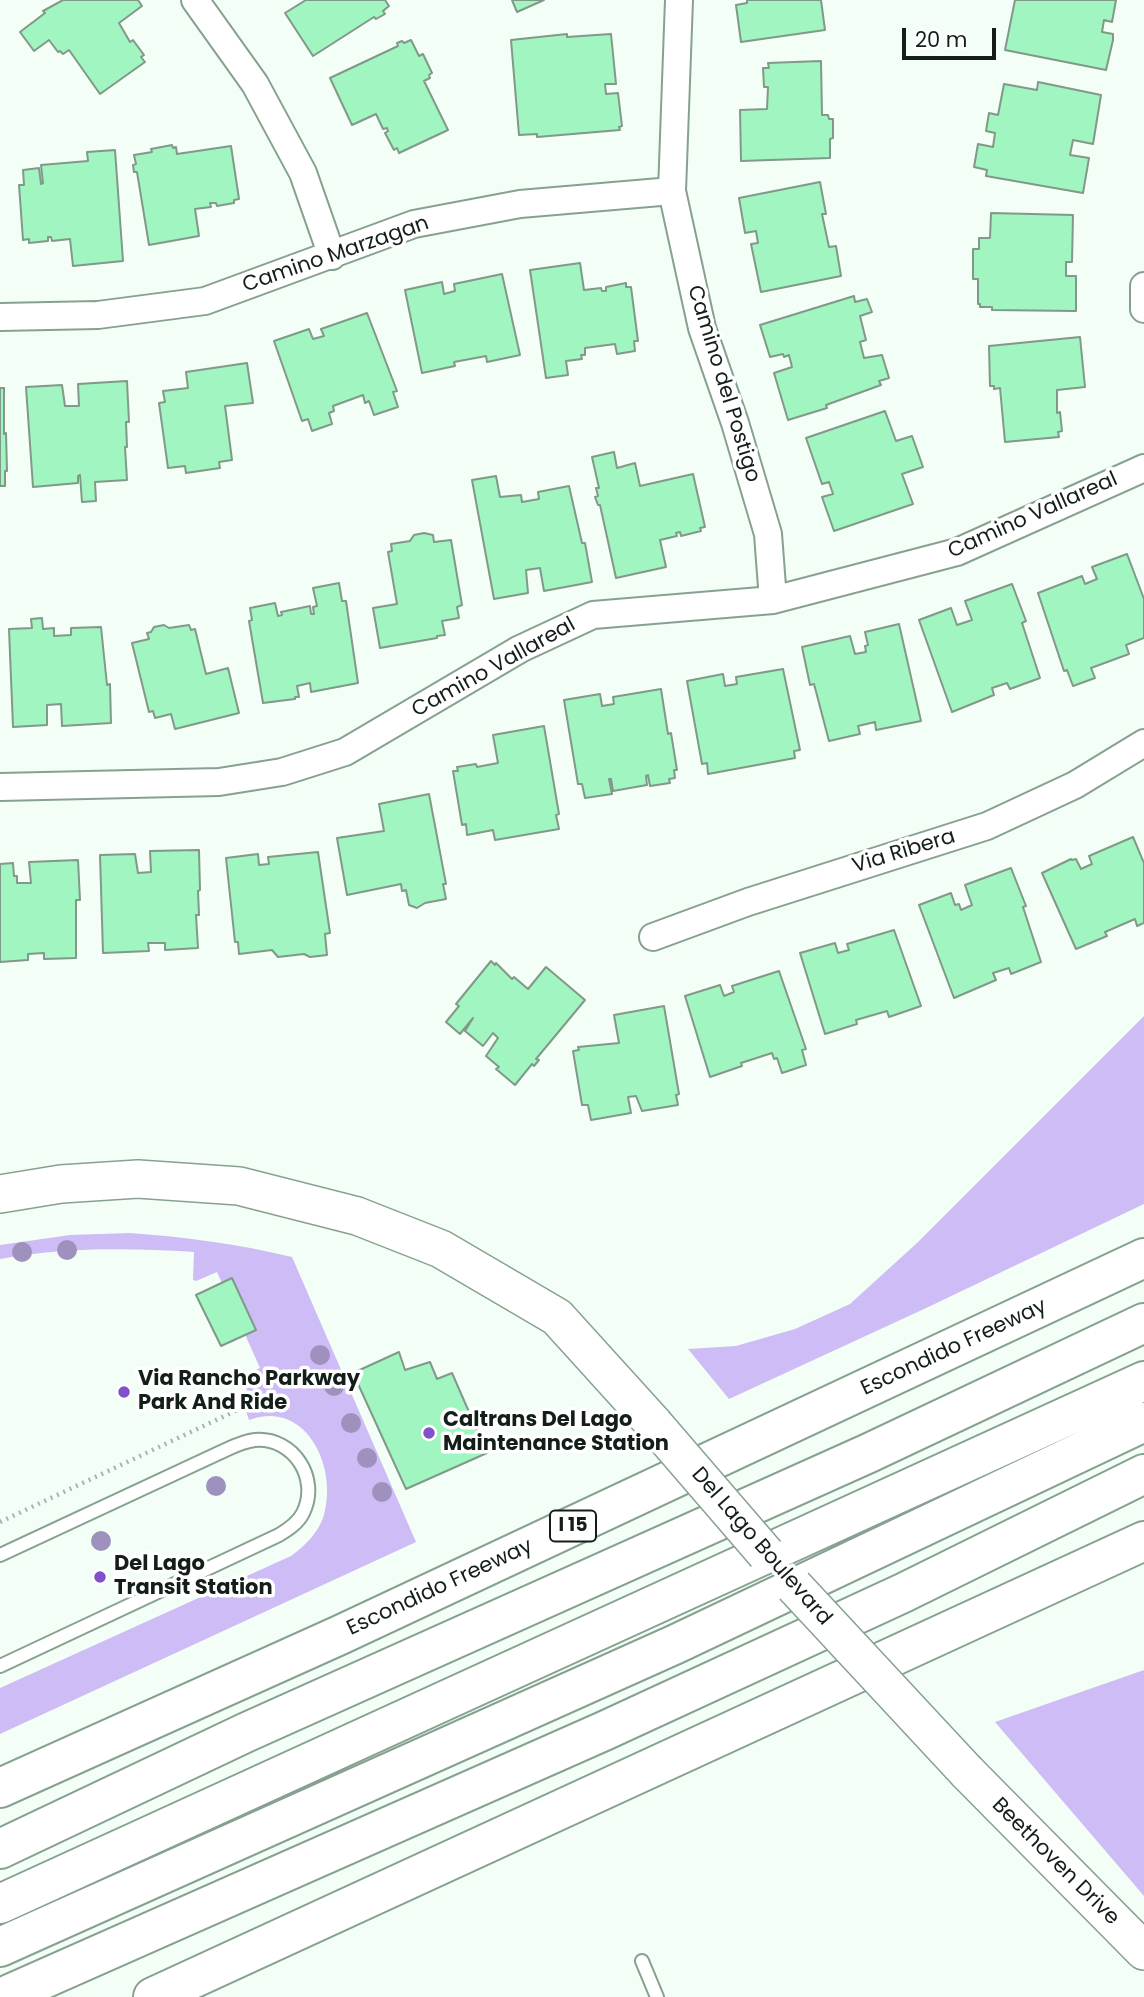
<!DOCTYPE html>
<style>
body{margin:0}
#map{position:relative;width:1144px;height:1997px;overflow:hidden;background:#f3fef6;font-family:Poppins,sans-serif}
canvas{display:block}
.scale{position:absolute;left:902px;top:28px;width:94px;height:32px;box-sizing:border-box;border:4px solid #141e18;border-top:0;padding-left:9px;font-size:21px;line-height:24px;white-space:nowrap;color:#141e18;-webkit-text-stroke:5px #fff;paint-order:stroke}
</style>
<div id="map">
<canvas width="1144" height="1997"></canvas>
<div class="scale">20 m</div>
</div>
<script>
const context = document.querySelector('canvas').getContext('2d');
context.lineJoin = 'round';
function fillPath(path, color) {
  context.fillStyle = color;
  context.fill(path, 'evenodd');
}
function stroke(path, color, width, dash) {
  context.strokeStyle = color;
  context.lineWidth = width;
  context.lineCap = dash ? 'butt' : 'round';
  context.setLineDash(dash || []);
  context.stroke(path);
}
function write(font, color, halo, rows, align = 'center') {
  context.font = font + ' Poppins,sans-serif';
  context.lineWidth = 7;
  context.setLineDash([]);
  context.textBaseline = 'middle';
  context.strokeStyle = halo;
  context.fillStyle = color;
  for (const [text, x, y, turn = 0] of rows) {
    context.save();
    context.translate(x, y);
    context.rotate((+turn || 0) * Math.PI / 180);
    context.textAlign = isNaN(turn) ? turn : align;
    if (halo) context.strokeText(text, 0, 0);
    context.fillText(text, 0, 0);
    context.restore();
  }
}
fillPath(new Path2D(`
 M1144,1016V1204L924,1309L729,1399L688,1349L736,1346L795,1329L850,1304L917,1243Z
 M130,1233C186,1237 238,1244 292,1257L416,1542L0,1734V1688L291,1556C305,1546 319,1532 324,1515C338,1467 306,1399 249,1420L246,1411L254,1407L241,1377L260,1368L217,1272L196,1281L193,1280L194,1252C128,1248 65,1247 0,1259V1245L70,1235Z
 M1144,1670V1896L995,1722Z`), '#cdbcf5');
const building = new Path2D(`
 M63,0H138L142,6L119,23L130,42L133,40L144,55L141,57L145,62L100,94L69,50L63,54L60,51L58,52L49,40L34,51L20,32L45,13L43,11Z
 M306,0H385L389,6L383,11L385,14L376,19L374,17L313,56L285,13Z
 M512,0H544L517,12Z
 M747,0H821L825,30L741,42L736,5L747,3Z
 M1015,0H1116L1112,22L1104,20L1102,32L1113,34V40L1106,70L1005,50Z
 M567,34V37L611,34L616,84H605L606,94L618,93L622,126L619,127L620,130L537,137V134L519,135L511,40Z
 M411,40L419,56L423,54L432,73L429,75L430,78L424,81L448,130L399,153L397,148L394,150L385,133L388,131L387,128L383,129L376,114L352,125L330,78L398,46L397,43L402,41L404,43Z
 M821,61L822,115H828L829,119H833V138L830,139V158L741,161L740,110L767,109L768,87H764L763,68H769L768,63Z
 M1038,82L1101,95L1093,144L1073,140L1070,155L1089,158L1083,193L986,176L987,170L974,167L978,144L993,147L995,133L986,131L989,113L998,115L1004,84L1037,90Z
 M172,145L173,148L176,147L177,154L231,146L239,199L234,200V203L217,206L216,203H210L211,207L195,209L199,236L149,245L137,172H134L133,165L136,164L134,155L152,152L151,149Z
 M115,150L123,261L73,266L70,239L52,241L51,237H48V241L29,243V239L23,240L19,185H24L23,170L39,168L41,184L43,183L41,165L88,161L87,152Z
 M820,182L826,214H822L829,247L836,246L841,276L761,292L751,244L758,243L756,231L745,233L739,198Z
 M991,213L1073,215L1072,262H1066V276H1076V311L992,310V307H980V304H978V279H973V249H979V238H990Z
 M580,263L584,290L601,288L602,291H606V287L626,283V287H631L638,341H634L635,351L617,354L615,344L585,348V355H581L582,359L566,361L568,375L546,378L530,270Z
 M502,274L520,355L487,362L486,356L454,362L455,366L422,373L405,290L442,282L444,294L455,291L454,284Z
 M854,296L855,302L867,299L872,312L860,316L866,340L860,342L864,358L882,355L889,378L879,381L881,385L826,405L827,408L788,420L774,373L792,367L789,355L784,357L783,354L770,357L760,325Z
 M367,313L397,391L393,392L398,407L374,415L369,401L365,403L363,395L333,406L334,411L329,413L332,424L312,431L308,419L302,421L274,341L309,329L313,339L324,336L321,329Z
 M1080,337L1085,387L1057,390V413L1060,412L1062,431L1058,432L1059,437L1005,442L1000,388L994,389V386H990L989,346Z
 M247,363L253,403L225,406L232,460L219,462L220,468L186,473L185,466L168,468L159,403L165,402L163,391L188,388L186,372Z
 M127,381L129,422H126L127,447H125L127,480L95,482L96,501L82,502L80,475L78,476V483L33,487L26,387L62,385L65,406H79L78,384Z
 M0,388H4V434L6,433L7,471H5V486H0Z
 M885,411L896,441L912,436L923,467L902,474L913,504L834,531L822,497L833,494L829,482L822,484L806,438Z
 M614,452L617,468L635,463L640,486L693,474L705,527L700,528L701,531L681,536L680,532L676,533L677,536L660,540L666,567L616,578L600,505H598L595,497L598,496L596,488H599L592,457Z
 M496,476L500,497L521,495L522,502L539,499L538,492L569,486L582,543H585L592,582L544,591L540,568L526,570L528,593L494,599L472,480Z
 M424,533L433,535L434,542L451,540L462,605L457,607L459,618L442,621L445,635L437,636V638L380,648L373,608L397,604L388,552L392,551L391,544L410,541L414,535Z
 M1127,554L1144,599V638L1126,645L1129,654L1091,668L1095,678L1073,686L1067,670L1064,671L1038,593L1082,576L1085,584L1097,579L1092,567Z
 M339,583L342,601H346L358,683L311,692L310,683L297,686L299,697H295V699L263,703L249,621L252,620L250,608L275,603L278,616L282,615L281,612L310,606L311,614H314L313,607L317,606L313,588Z
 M1012,584L1026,621L1022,623L1040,678L1010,689L1007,683L992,688L994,695L952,712L919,620L951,608L957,625L972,620L965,601Z
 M42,618L43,629L54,628V636L71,635V628L101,627L107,685L110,684L111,723L62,726L61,704L47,705V725L13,727L9,629L32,628L31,619Z
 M899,624L921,721L876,730L875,722L858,726L860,734L829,741L814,684L810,685L802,647L850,636L855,654L866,652L865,646L868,645L865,632Z
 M164,625L169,628L189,625L191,630L195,629L206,674L228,668L239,713L175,729L171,714L155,718L153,711L149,712L132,643L149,639L147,633L151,632L154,627Z
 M783,669L800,750L794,751L795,758L708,774L707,763L702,764L687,681L723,674L725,686L737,684L736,677Z
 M661,689L668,734L671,733L677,770H674L675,778L669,779L670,783L650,786L648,775L646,776L647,785L613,791L611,779H609L612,794L585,798L582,784H578L564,700L600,694L602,706L614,704L613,697Z
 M544,726L559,814L556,815L559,829L495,840L493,830L467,835L466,824L462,825L453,771H458L457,767L476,764L477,767L498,763L493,735Z
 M429,794L446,884H443L446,899L425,903L417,908L409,905L406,890L402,891L401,884L347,895L337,838L384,831L379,804Z
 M1133,837L1144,863V923L1137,926L1135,919L1105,932L1107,936L1076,949L1042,873L1071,859L1072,860L1076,859L1081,869L1092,864L1089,856Z
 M199,850L200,890L198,891L199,915H196L198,948L165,950V943H148L149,951L103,953L100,855L135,854L138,873L151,872L150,851Z
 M318,852L330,933L325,934L327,955L310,957L304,954L278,957L272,950L239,954L238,942H235L226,858L258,854L259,865L269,864L268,857Z
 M78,860L80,900H76V958L44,959V953L28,954V960L0,962V864L13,863L14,876H17V883H31L29,862Z
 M1011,868L1026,906L1023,907L1041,962L1011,974L1009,968L993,973L996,980L954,998L919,905L951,893L955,905L959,904L961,910L972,905L965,885Z
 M894,930L921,1006L889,1017L887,1011L856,1020L857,1024L825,1034L800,953L835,943L838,953L849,950L847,944Z
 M491,961L495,965L496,963L512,979L514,977L528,989L546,967L585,1000L536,1059L539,1060L534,1066L532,1064L515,1085L496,1069L499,1067L486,1056L498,1038L493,1033L483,1046L465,1031L473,1018L460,1034L446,1022L459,1006L456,1004Z
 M779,971L806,1049L802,1050L806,1065L782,1073L777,1058L774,1059L772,1053L741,1063L742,1066L710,1077L685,996L720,985L724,996L734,992L732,986Z
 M664,1006L679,1094L676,1095L678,1105L642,1111L636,1096L628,1097L631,1113L591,1120L588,1105H582L573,1051L579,1050L578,1047L619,1043L614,1015Z
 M232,1278L256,1330L221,1346L196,1295Z
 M399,1352L405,1370L430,1362L437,1379L452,1373L487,1453L406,1489L353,1373Z`);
fillPath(building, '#a1f5c1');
stroke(building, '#809988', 2);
const service = new Path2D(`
 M0,1555L219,1453C230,1448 243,1441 255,1440C294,1437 320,1479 303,1513C298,1523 289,1529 279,1535L0,1666
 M642,1961L657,1997`);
const minor = new Path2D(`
 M195,0L255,84L303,173L332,256
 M679,0L672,191L702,328L735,423L768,534L773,600
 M1144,286V309
 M0,317L98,315L205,301L414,224L520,204L672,191
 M0,787L219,782L282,772L345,752L520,649L593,615L773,600L957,552L1144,468
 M653,937L748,902L987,826L1075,785L1144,743`);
const secondary = new Path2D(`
 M0,1194L61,1184L138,1179L239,1186L357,1216L441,1249L557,1317L654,1424
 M967,1772L1144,1951`);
const motorway = new Path2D(`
 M0,1788L340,1635L1144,1258
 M0,1849L247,1732L869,1453L1144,1323
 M0,1904L1144,1381
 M0,1947L676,1644L1144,1422
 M3,1997L604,1731L903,1593L1144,1474
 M153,1997L1144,1541`);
stroke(service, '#87a190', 16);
stroke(minor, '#87a190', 30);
stroke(secondary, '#87a190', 40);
stroke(motorway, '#87a190', 42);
stroke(new Path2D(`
 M0,1522L248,1405L238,1380`), '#aab5ae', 4.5, [2, 5]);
stroke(service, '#fff', 12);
stroke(minor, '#fff', 26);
stroke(secondary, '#fff', 37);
stroke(motorway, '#fff', 38);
const secondaryBridge = new Path2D(`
 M654,1424L766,1554
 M794,1586L967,1772`);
stroke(secondaryBridge, '#87a190', 40, []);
stroke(secondaryBridge, '#fff', 37);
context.fillStyle = '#9f91bd';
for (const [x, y] of [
 [67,1250],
 [22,1252],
 [320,1355],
 [334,1386],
 [351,1423],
 [367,1458],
 [216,1486],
 [382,1492],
 [101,1541]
]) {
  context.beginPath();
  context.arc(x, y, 10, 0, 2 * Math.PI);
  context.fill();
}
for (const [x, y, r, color] of [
 [124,1392,7,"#8152ca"],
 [429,1433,7,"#8152ca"],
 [100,1577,7,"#8152ca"]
]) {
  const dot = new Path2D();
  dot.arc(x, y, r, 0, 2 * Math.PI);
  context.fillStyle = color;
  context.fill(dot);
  stroke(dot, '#fff', 2.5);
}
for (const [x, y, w] of [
 [573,1526,46]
]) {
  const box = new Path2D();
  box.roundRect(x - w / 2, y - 15.5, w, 31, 5);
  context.fillStyle = '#fff';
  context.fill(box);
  stroke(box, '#141e18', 2);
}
write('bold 19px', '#141e18', null, [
 ["I 15",573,1526]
]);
write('21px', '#141e18', '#fff', [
 ["Camino Marzagan",336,255,-19],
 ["Camino del Postigo",723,384,73],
 ["Camino Vallareal",1033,516,-24],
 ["Camino Vallareal",494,668,-29],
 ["Via Ribera",904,852,-17],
 ["Escondido Freeway",954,1348,-25],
 ["Del Lago Boulevard",761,1547,49],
 ["Escondido Freeway",440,1588,-25],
 ["Beethoven Drive",1055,1862,45]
]);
write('bold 21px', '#141e18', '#fff', [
 ["Via Rancho Parkway",138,1380],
 ["Park And Ride",138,1404],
 ["Caltrans Del Lago",443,1421],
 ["Maintenance Station",443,1445],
 ["Del Lago",114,1565],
 ["Transit Station",114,1589]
], 'left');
</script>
